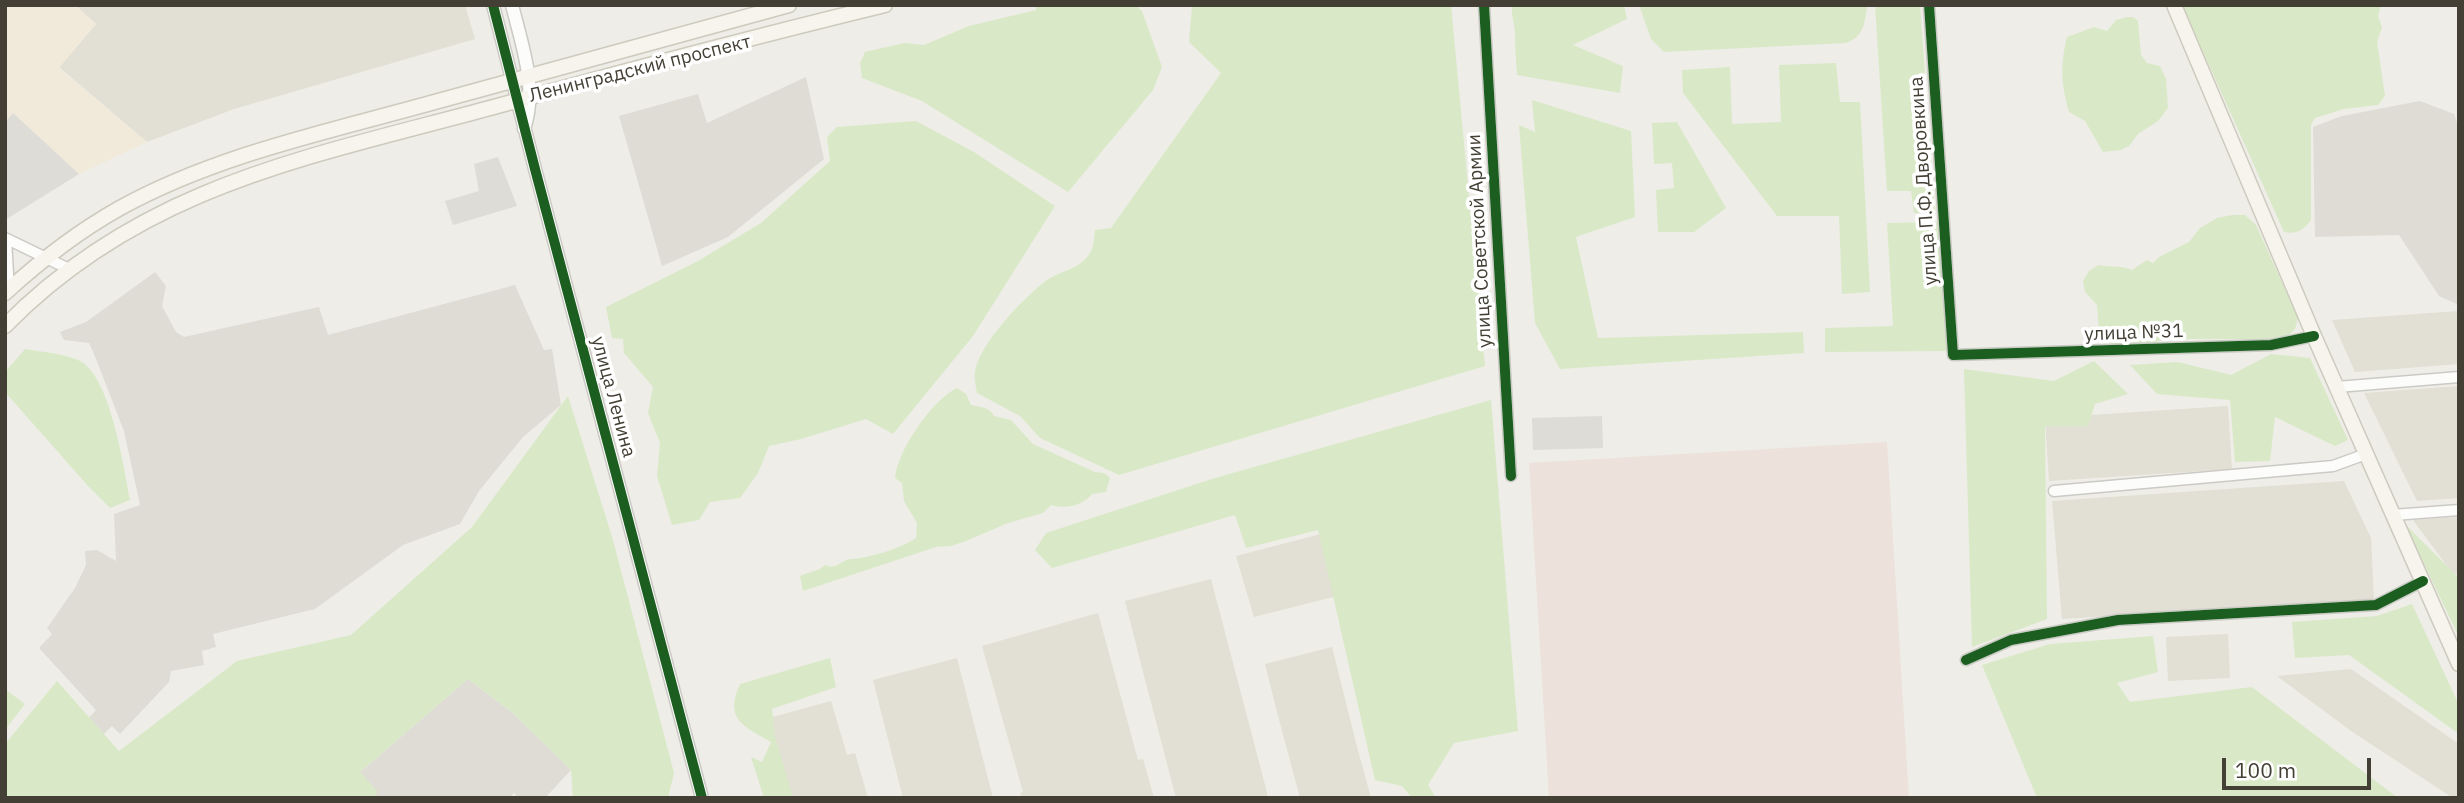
<!DOCTYPE html>
<meta charset="utf-8">
<style>
body{margin:0}
#map{position:relative;width:2464px;height:803px;overflow:hidden;background:#eeede7;font-family:"IBM Plex Sans",sans-serif}
canvas{display:block}
.frame{position:absolute;inset:0;border:7px solid #433f34;pointer-events:none}
.scale{position:absolute;left:2222px;top:758px;width:149px;height:32px;box-sizing:border-box;border:4px solid #433f34;border-top:0;padding-left:9px;font-size:21px;line-height:24px;white-space:nowrap;color:#433f34;-webkit-text-stroke:5px #fff;paint-order:stroke}
</style>
<div id="map">
<canvas width="2464" height="803"></canvas>
<div class="frame"></div>
<div class="scale">100 m</div>
</div>
<script>
const context = document.querySelector('canvas').getContext('2d');
context.lineJoin = 'round';
function fillPath(path, color) {
  context.fillStyle = color;
  context.fill(path, 'evenodd');
}
function stroke(path, color, width, dash) {
  context.strokeStyle = color;
  context.lineWidth = width;
  context.lineCap = dash ? 'butt' : 'round';
  context.setLineDash(dash || []);
  context.stroke(path);
}
function write(font, color, halo, rows, align = 'center') {
  context.font = font + ' "IBM Plex Sans",sans-serif';
  context.lineWidth = 7;
  context.setLineDash([]);
  context.textBaseline = 'middle';
  context.strokeStyle = halo;
  context.fillStyle = color;
  for (const [text, x, y, turn = 0] of rows) {
    context.save();
    context.translate(x, y);
    context.rotate((+turn || 0) * Math.PI / 180);
    context.textAlign = isNaN(turn) ? turn : align;
    if (halo) context.strokeText(text, 0, 0);
    context.fillText(text, 0, 0);
    context.restore();
  }
}
fillPath(new Path2D(`
 M75,5H465L475,39L234,109L147,142L59,67L96,24Z
 M2459,311V364L2355,372L2332,320Z
 M2459,386V498L2417,501L2364,393Z
 M2228,406L2232,469L2049,481L2045,418Z
 M2344,481L2371,538L2374,600L2062,619L2052,501Z
 M2459,517V573L2453,574L2413,520Z
 M1321,534L1337,596L1254,617L1236,556Z
 M1211,579L1265,785L1268,798H1176L1142,668L1125,601Z
 M1098,613L1138,760L1143,759L1154,798H1022L1020,793L1023,792L982,646Z
 M2228,634L2230,678L2168,681L2166,637Z
 M1332,647L1356,743L1371,798H1300L1277,712L1265,664Z
 M957,658L993,798H903L873,680Z
 M2351,669L2459,744V798H2453L2351,731L2277,676Z
 M831,701L847,755L855,753L868,798H791L769,718Z`), '#e2dfd4');
fillPath(new Path2D(`
 M5,5H75L96,24L59,68L147,142L79,174L13,114L5,122Z`), '#f1eada');
fillPath(new Path2D(`
 M806,77L824,159L728,237L662,266L619,116L698,94L707,123Z
 M2420,101L2454,114L2459,128V305L2439,296L2399,235L2315,237L2313,127L2342,116Z
 M155,272L166,286L162,306L176,332L184,337L319,307L328,335L515,285L544,350L552,349L561,405L523,437L479,491L460,524L403,545L315,609L213,634L216,647L202,651L204,665L171,671L169,682L120,734L112,726L104,734L89,718L96,710L39,648L52,634L47,628L75,588L86,565L85,551L97,550L116,561L114,514L140,505L124,431L94,354L89,343L64,340L60,332L86,322Z
 M468,679L513,713L571,770L545,798H518L514,793L509,798H372L377,792L359,773Z`), '#dedcd5');
fillPath(new Path2D(`
 M1887,442L1909,798H1549L1529,463Z`), '#ede1db');
fillPath(new Path2D(`
 M1036,5H1135L1142,11L1162,67L1153,90L1068,192L922,101L862,78L860,63L865,52L904,43L924,45L969,26L1036,10Z
 M1192,5H1451L1485,366L1119,475L1040,438L1020,416L977,393C976,387 974,378 975,372C979,344 1022,300 1043,283C1058,270 1081,271 1091,251C1094,246 1094,236 1095,230L1111,228L1221,73L1189,42Z
 M1512,5H1624L1627,19L1573,45L1623,66L1620,93L1517,75C1516,61 1515,48 1515,34C1515,24 1511,16 1512,5Z
 M1639,5H1867V8C1864,25 1864,36 1846,43L1664,52L1651,39Z
 M1875,5H1920L1935,212L1914,213L1911,191H1887Z
 M2182,5H2381L2378,16L2382,27L2377,42L2385,96L2378,105L2344,109L2315,118L2311,125V220C2304,229 2297,235 2284,232Z
 M2127,17H2133L2138,21L2141,55L2147,63L2160,66L2166,79L2168,108L2158,121L2138,134L2129,146L2121,150L2103,152L2085,121L2069,112C2061,83 2060,66 2067,37L2094,27L2107,31L2116,20Z
 M1836,63L1840,102H1860L1870,292L1842,294L1839,216H1777L1683,93L1682,70L1730,67L1732,124L1781,122L1779,65Z
 M1532,100L1631,131L1635,217L1576,237L1598,338L1803,332L1804,353L1560,369L1535,323L1519,125L1535,132Z
 M916,121L974,152L1055,206L973,336L893,434L866,419L801,439L769,446L758,473L740,498L710,502L699,520L672,525L657,476L660,443L648,413L653,387L624,353L623,339L612,338L606,307L698,261L761,223L830,161L827,137L837,127Z
 M1677,122L1726,208L1694,232H1658L1656,190L1674,188L1672,163L1654,164L1652,123Z
 M2232,215H2245L2256,225L2298,318L2295,329L2287,337L2263,339H2165L2145,346L2115,347L2099,333L2097,305L2085,292L2083,281L2089,271L2099,265C2110,268 2121,265 2132,270L2147,260L2153,263L2159,257L2189,242L2200,228L2217,218Z
 M1940,222L1948,351L1825,352V328L1893,326L1887,223Z
 M25,349C41,352 62,353 78,360C110,373 124,468 130,500L110,508L88,486L5,392V372Z
 M2271,354L2310,358L2348,440L2335,446L2275,417L2270,461L2235,462L2230,400L2157,394L2130,365L2178,362L2231,375Z
 M2094,361L2128,394L2095,404L2088,426H2045L2047,619L1972,647L1964,369L2054,381Z
 M957,388L966,394L971,405C982,408 988,406 994,416L1011,420L1033,444L1095,472L1104,473L1110,478L1106,492L1092,494C1083,506 1065,509 1051,505L1043,513L1008,523L966,541L951,546L936,547L803,591L800,576L820,569L825,565C837,571 841,559 852,559C869,558 902,548 916,538L917,523L904,501L902,483L895,478C897,451 932,400 957,388Z
 M568,396L613,540L674,773L668,798H573L571,770L513,713L468,679L360,772L378,792L372,798H5V744L57,681L119,751L237,661L351,635L472,527Z
 M1491,400L1518,731L1454,743L1428,785L1436,798H1412L1402,786L1375,780L1318,530L1246,548L1235,515L1052,568L1035,550L1046,533L1215,478Z
 M2405,524L2459,578V637Z
 M2412,604L2459,705V734L2349,655L2295,658L2292,622L2377,616Z
 M2153,636L2158,672L2117,683L2130,702L2252,687L2398,798H2037L1982,665L2050,644Z
 M830,658L836,687L772,709L775,736L793,798H764L751,757L762,762L771,742C743,726 724,719 740,684Z
 M5,689L25,704L5,730Z`), '#d9e9c7');
fillPath(new Path2D(`
 M13,113L79,174L5,220V122Z
 M498,157L517,206L453,225L445,201L479,191L474,164Z
 M1602,416L1603,448L1533,450L1532,418Z`), '#dddcd7');
const minor = new Path2D(`
 M1484,5L1511,476
 M1929,5L1953,355L2271,345L2314,336
 M5,238L69,269
 M6,239L9,290
 M2337,387L2459,377
 M2054,491L2333,466L2366,454
 M2393,515L2459,510
 M1966,660L2011,640L2118,620L2376,605L2423,581`);
const tertiary = new Path2D(`
 M493,5L535,169L702,798
 M512,5C522,45 538,89 524,129`);
const secondary = new Path2D(`
 M2174,5L2314,336L2459,664
 M5,293C40,261 79,231 120,208C216,155 327,132 431,103C550,70 670,38 789,5
 M5,326C142,186 309,157 490,108C621,72 753,37 885,5`);
stroke(minor, '#cccac5', 13);
stroke(tertiary, '#cccac5', 15);
stroke(secondary, '#cdcabe', 17);
stroke(minor, '#fcfcfb', 10);
stroke(tertiary, '#fcfcfb', 12);
stroke(secondary, '#f6f4ed', 14);
stroke(new Path2D(`
 M493,5L535,169L702,798
 M1484,5L1511,476
 M1929,5L1953,355L2271,345L2314,336
 M1966,660L2011,640L2118,620L2376,605L2423,581`), '#1b5e20', 10);
write('19px', '#433f34', '#fff', [
 ["Ленинградский проспект",640,69,-14],
 ["улица П.Ф. Дворовкина",1924,181,-94],
 ["улица Советской Армии",1480,241,-93],
 ["улица №31",2134,333,-2],
 ["улица Ленина",613,397,75]
]);
</script>
